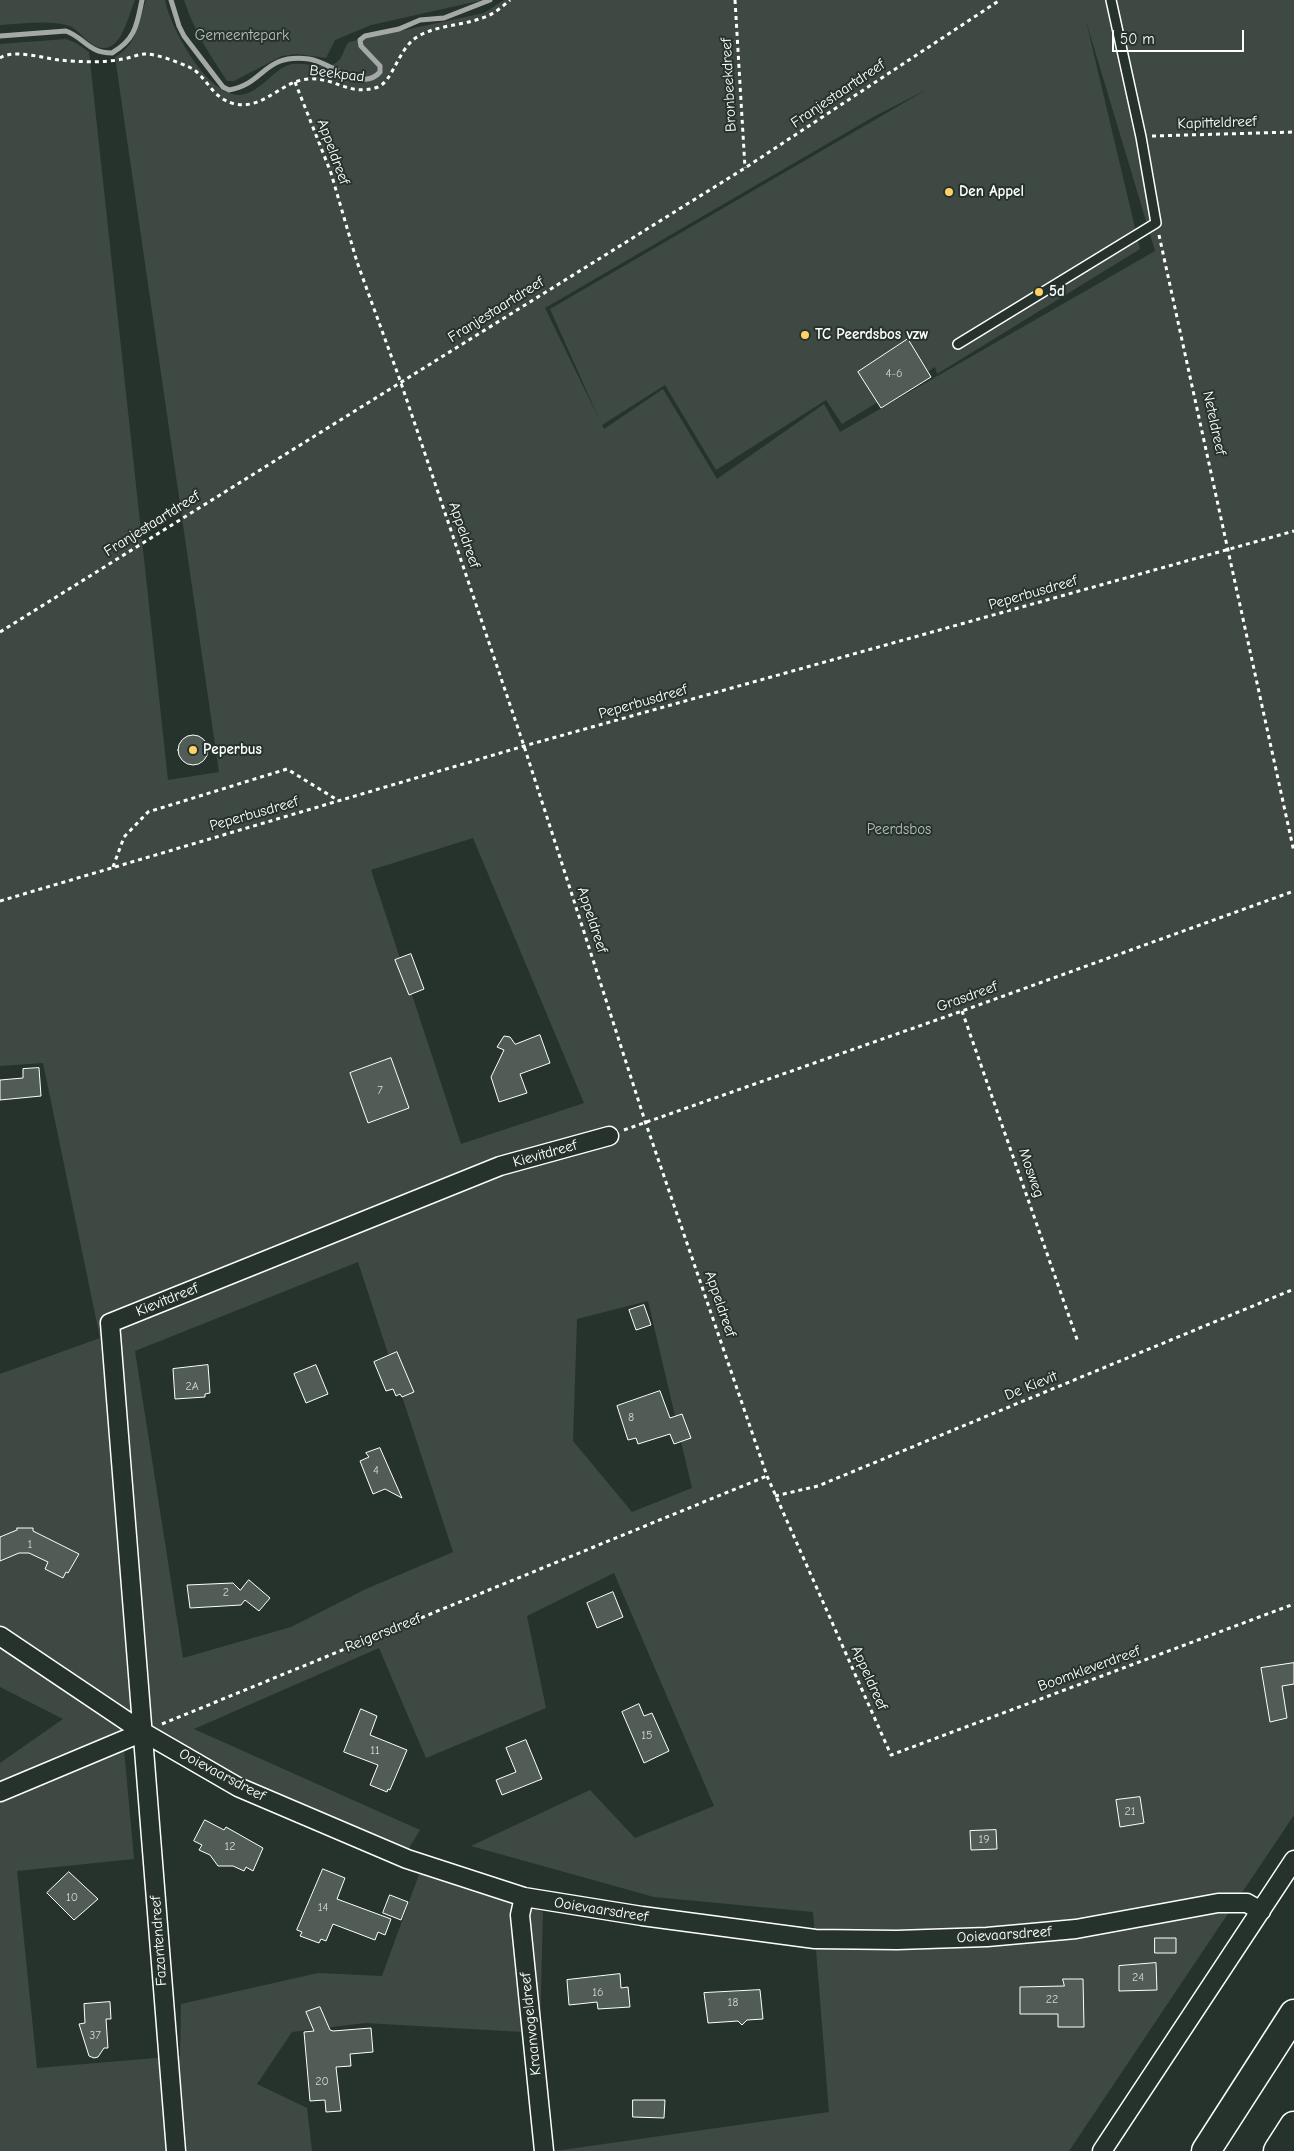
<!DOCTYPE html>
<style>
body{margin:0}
#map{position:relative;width:1294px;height:2151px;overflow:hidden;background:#26332d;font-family:"Comic Neue",sans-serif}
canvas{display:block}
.scale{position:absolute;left:1112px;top:30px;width:132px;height:22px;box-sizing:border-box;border:2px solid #fff;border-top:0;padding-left:6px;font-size:15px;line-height:18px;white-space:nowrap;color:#fff;-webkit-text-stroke:4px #26332d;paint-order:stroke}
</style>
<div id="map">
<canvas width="1294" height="2151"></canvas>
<div class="scale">50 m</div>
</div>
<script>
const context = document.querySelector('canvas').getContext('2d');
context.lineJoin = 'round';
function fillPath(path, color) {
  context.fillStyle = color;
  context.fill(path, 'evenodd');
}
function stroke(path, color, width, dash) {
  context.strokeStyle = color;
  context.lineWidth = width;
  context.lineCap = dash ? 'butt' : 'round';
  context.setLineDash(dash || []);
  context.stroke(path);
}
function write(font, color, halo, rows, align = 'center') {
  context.font = font + ' "Comic Neue",sans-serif';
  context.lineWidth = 4;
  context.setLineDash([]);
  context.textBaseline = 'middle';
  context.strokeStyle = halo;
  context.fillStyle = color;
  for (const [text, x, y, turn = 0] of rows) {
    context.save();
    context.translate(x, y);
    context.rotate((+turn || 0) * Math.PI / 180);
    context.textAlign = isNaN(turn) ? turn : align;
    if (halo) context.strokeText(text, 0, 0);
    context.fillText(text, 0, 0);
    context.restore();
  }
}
fillPath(new Path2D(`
 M0,0H135C127,18 119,66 88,41C81,36 76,27 66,25C46,20 21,24 0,25Z
 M146,0H165C170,28 211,104 245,94C263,89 273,70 289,65C305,60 328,74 340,59C344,54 344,47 349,42L484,13L504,0H1294V1815L1069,2151H555L829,2112L813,1912L654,1897L471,1846L590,1790L635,1838L714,1806L614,1573L527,1616L546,1708L426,1758L379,1648L194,1729L420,1830L403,1858L123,1738L134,1859L17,1871L37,2068L180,2056L181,2004L318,1973L382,1976L422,1866L543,1912L540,2033L365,2023L292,2032L257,2084L307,2108L312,2151H0V1763L63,1719L0,1687V1374L100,1338L43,1063L0,1066V44L66,39L76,43L89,52L168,780L219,772L115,57C138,44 138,23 146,0ZM1086,21L1155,251L840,432L824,404L717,479L663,389L604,429L602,425L665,385L716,470L826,400L842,424L935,367L937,374L1140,249ZM926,90L550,309L600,421L545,308L875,116ZM473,838L584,1103L461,1144L371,870ZM358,1262L453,1552L366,1589L291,1627L183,1658L135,1351ZM648,1301L692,1488L632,1512L573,1441L577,1319Z
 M184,0H483L371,25L335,40L326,58L297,54L282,56L234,81H227C209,53 194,31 184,0Z`), '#3e4944');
stroke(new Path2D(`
 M171,0L179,26L184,36L223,87L229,90C265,84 263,53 309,59C331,62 362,93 380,72V66L361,46L360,40L365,36L399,29L420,20L444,18L490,0
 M0,36L66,31C85,38 88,53 112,53C136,39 137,24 142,0`), '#a4a9a7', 5);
const building = new Path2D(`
 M908,339L931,377L881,408L858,372Z
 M178 750a15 15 0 1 1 30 0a15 15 0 1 1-30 0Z
 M411,954L424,989L409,995L395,960Z
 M540,1035L550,1063L520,1074L527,1093L499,1102L491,1077L504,1050L497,1047L504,1036L510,1037L515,1044Z
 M391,1058L409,1108L368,1123L350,1073Z
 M39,1068L41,1096L0,1100V1080L23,1078V1069Z
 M644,1305L651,1325L636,1330L629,1310Z
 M397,1352L414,1392L402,1397L400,1394L396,1396L393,1389L386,1391L374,1362Z
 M208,1365L210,1393L205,1394V1397L175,1399L173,1369Z
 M316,1365L328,1394L306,1403L294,1374Z
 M660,1391L670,1418L682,1414L691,1438L674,1444L670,1434L638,1444L636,1438L628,1440L617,1406Z
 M380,1448L402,1498L385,1489L373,1494L360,1461L369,1457L366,1453Z
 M17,1528H33V1531L79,1554L68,1573L66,1572L63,1578L45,1569L48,1562L29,1553H19L0,1561V1537L17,1530Z
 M249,1580L270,1598L259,1611L245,1600L241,1605L190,1608L187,1585L233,1583L240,1590Z
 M613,1592L623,1617L597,1628L587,1603Z
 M1294,1663V1684L1282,1686L1287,1718L1270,1722L1261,1668Z
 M639,1704L644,1716L652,1713L669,1751L644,1763L622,1712Z
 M361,1709L377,1716L370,1735L407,1750L390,1790L388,1789L387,1792L370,1785L378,1765L344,1752Z
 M526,1740L542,1779L502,1795L496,1780L516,1772L506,1748Z
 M1140,1797L1144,1823L1120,1827L1116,1800Z
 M205,1820L224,1830L226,1827L263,1848L253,1871L246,1867L244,1871L233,1866H218L210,1855L199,1850L202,1845L194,1841Z
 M996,1830L997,1849L971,1850L970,1831Z
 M323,1869L345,1878L337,1899L391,1919L385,1935L378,1932L375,1940L333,1924L326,1941L321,1939L319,1943L300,1936L302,1932L297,1930Z
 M69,1872L98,1899L74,1920L47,1893Z
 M390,1895L408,1902L401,1920L383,1913Z
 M1155,1938H1176V1953H1155Z
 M1156,1963L1157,1990L1119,1991V1966Z
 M620,1974L621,1988L628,1987L630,2007L598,2009L597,2002L569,2005L567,1980Z
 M1063,1979H1083L1084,2027H1058V2014H1020V1987L1064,1986Z
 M760,1990L763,2019L747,2020L742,2025L738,2021L708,2023L704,1993Z
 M110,2002L111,2019H106L108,2048H104L98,2057L94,2058L89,2056L79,2024L85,2023L84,2004Z
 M320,2007L330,2030L333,2031L371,2028L373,2052L350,2054L351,2066L336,2067L341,2111L326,2112L325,2100L310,2101L304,2032L314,2031L306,2012Z
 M633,2100H665L664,2118L633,2117Z`);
fillPath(building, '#515c57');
stroke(building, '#fff', 1);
const service = new Path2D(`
 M958,344L1156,223L1141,137L1111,0`);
const minor = new Path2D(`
 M0,1636L143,1732L238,1787L407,1859L524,1897L642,1916L815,1939L897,1940L987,1937L1076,1929L1218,1903H1247L1261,1911
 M0,1792L143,1732
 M524,1897L520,1915L544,2151
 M176,2151L110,1323L500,1166L609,1136
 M1102,2151L1294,1860`);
const motorway = new Path2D(`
 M1206,2151L1294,2014
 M1278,2151L1294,2126`);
stroke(service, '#fff', 12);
stroke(minor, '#fff', 21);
stroke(motorway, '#fff', 31);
stroke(new Path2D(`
 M735,0L745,168
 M0,58C13,49 43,58 59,60C79,62 104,63 123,59C131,58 138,54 145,54C158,54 177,62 189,67C207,75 210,98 235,104C264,110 282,80 309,79C335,77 350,97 378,87C393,81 398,49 417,37C436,25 461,26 482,18C493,15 502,7 510,0
 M295,82L331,173L357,262L401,383L524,746L645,1121L767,1476L891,1755L1294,1604
 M1152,136L1294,132
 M1159,235L1294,852
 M0,632L745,168L1000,0
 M113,867L124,837L148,812L287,769L339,801
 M0,901L524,746L1294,531
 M962,1011L1078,1342
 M624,1130L962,1011L1294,891
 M775,1496L818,1486L1294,1289
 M162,1724L767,1476`), '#fff', 3, [4, 4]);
stroke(service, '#26332d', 9);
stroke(minor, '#26332d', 18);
stroke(motorway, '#26332d', 28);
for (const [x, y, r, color] of [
 [949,192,5,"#ffd166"],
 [1039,292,5,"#ffd166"],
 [805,335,5,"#ffd166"],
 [193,750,5,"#ffd166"]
]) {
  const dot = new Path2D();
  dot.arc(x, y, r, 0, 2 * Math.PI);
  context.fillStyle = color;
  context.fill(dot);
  stroke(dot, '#26332d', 2);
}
write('12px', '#d4d6d5', null, [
 ["4-6",894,374],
 ["7",380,1091],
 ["2A",192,1387],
 ["8",631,1418],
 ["4",376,1471],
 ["1",30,1545],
 ["2",226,1593],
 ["15",647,1736],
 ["11",375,1751],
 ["21",1130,1812],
 ["19",984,1840],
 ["12",230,1847],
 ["10",72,1898],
 ["14",323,1908],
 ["24",1138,1978],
 ["16",598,1993],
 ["22",1052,2000],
 ["18",733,2003],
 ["37",95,2036],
 ["20",322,2082]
]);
write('15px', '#bbbfbe', '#26332d', [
 ["Gemeentepark",242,36],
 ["Peerdsbos",899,830]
]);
write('15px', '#fff', '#26332d', [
 ["Beekpad",337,74,7],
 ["Bronbeekdreef",729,85,-93],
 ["Franjestaartdreef",838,94,-34],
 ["Kapitteldreef",1217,123,-2],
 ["Appeldreef",333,152,70],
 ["Franjestaartdreef",496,310,-32],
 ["Neteldreef",1214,423,78],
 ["Franjestaartdreef",152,524,-32],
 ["Appeldreef",464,535,71],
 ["Peperbusdreef",1033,593,-16],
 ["Peperbusdreef",643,702,-16],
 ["Peperbusdreef",254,814,-16],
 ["Appeldreef",592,920,72],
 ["Grasdreef",967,997,-20],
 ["Kievitdreef",545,1154,-16],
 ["Mosweg",1031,1173,71],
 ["Kievitdreef",167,1300,-22],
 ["Appeldreef",720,1304,71],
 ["De Kievit",1031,1386,-22],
 ["Reigersdreef",383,1633,-22],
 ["Boomkleverdreef",1089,1669,-20],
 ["Appeldreef",869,1678,66],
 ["Ooievaarsdreef",222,1775,28],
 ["Ooievaarsdreef",601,1910,9],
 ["Ooievaarsdreef",1004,1935,-4],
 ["Fazantendreef",159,1941,-94],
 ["Kraanvogeldreef",531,2024,-96]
]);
write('bold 15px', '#fff', '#26332d', [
 ["Den Appel",959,192],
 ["5d",1049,292],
 ["TC Peerdsbos vzw",815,335],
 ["Peperbus",203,750]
], 'left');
</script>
